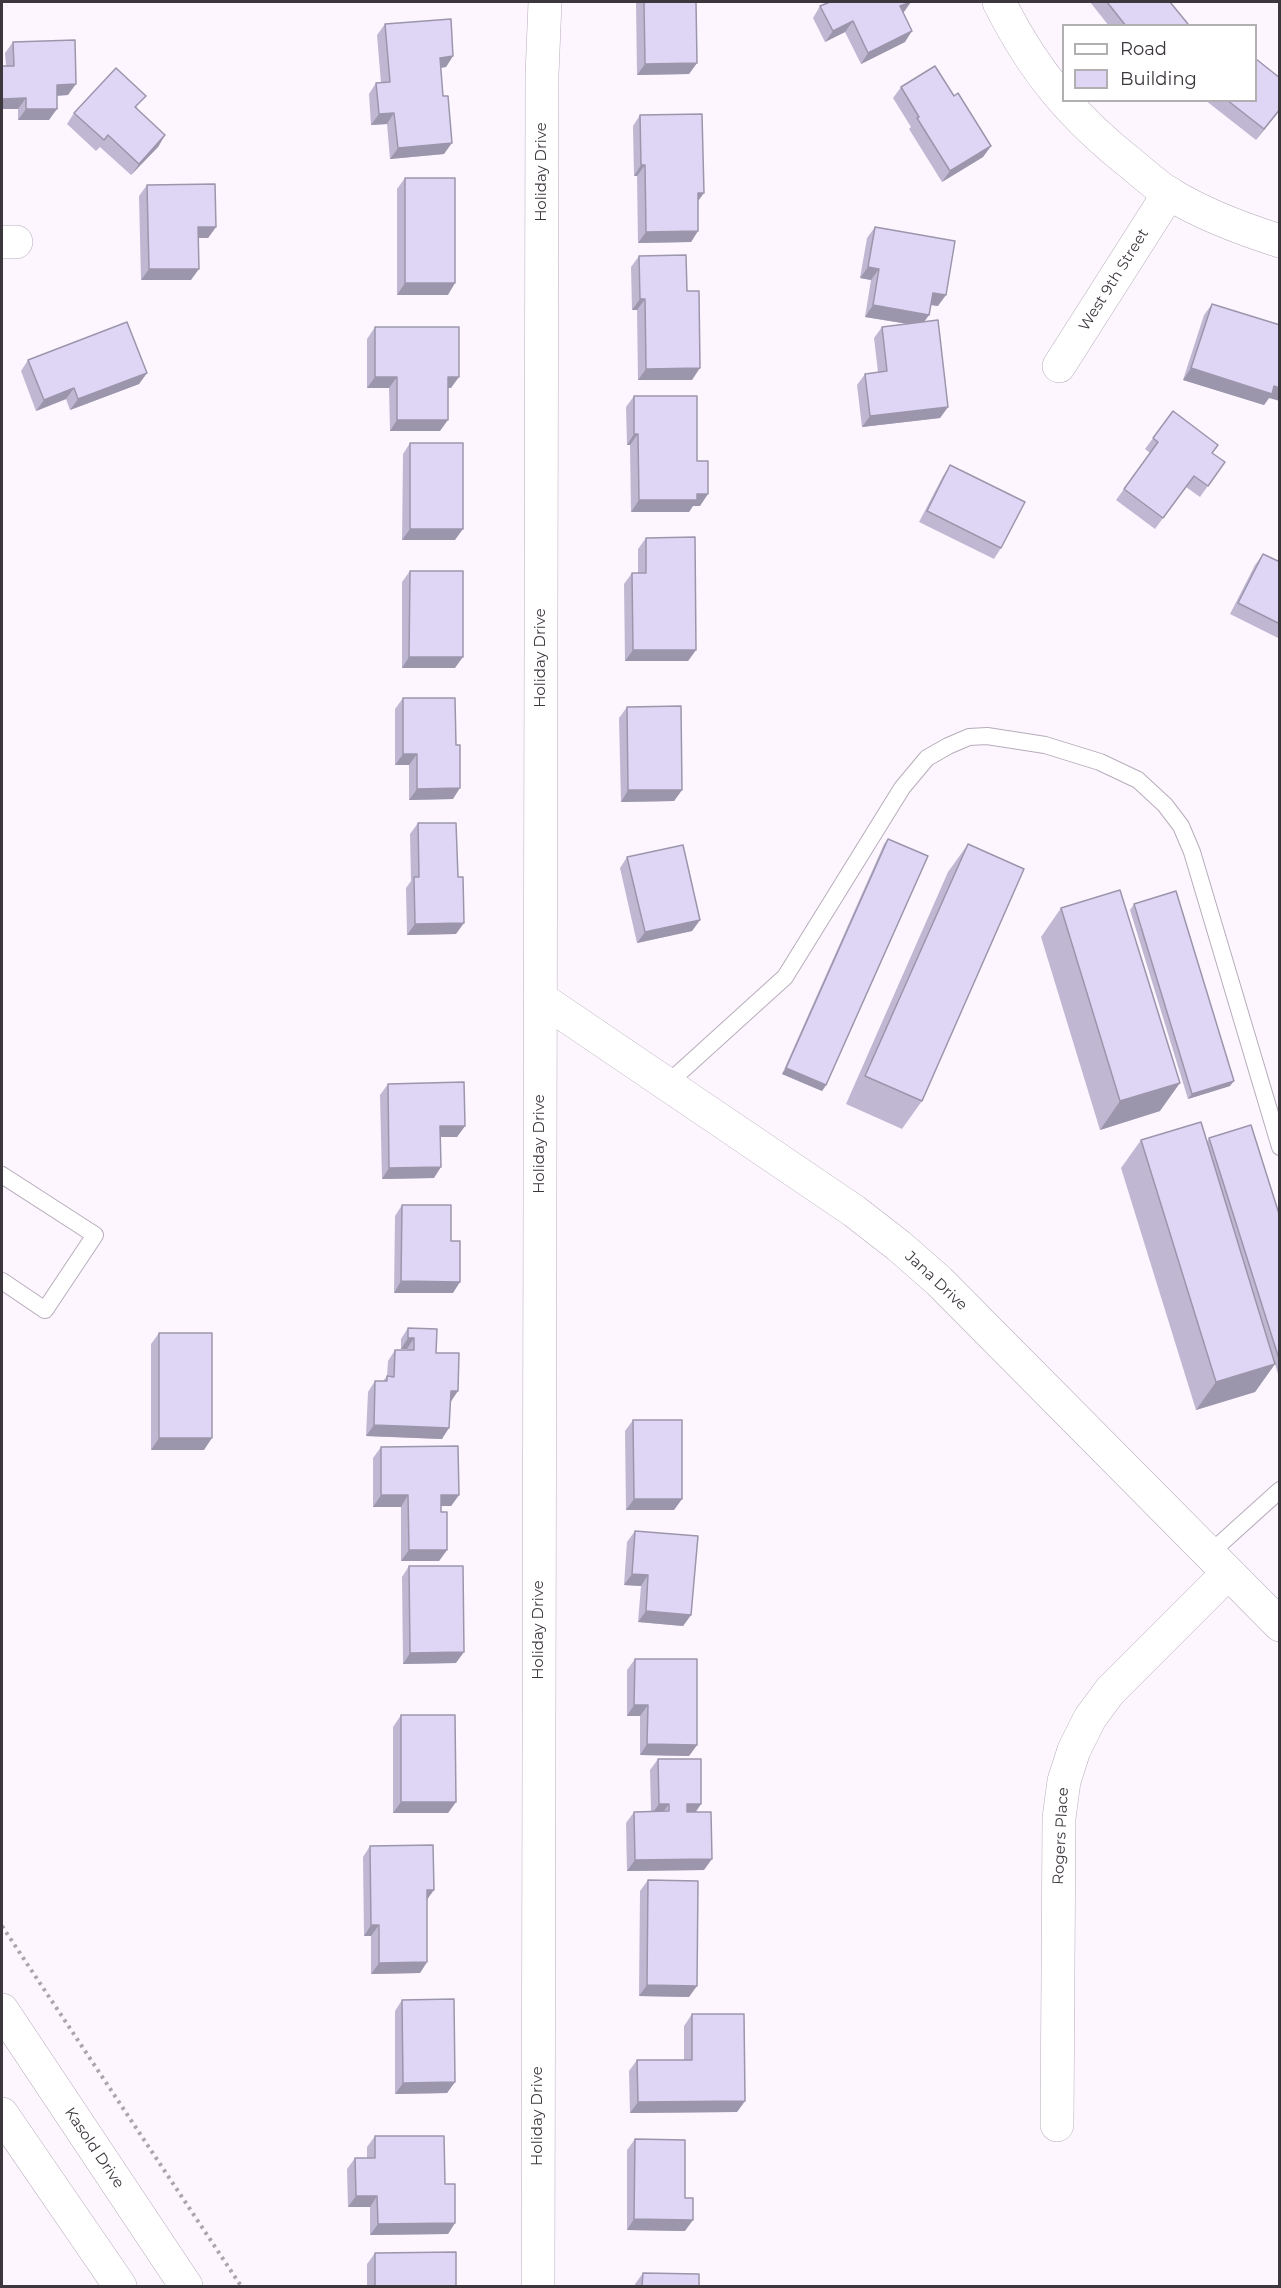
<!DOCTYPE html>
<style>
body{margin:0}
#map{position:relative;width:1281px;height:2288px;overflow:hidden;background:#fdf6ff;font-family:Montserrat,sans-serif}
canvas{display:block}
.frame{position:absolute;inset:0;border:3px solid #3c373d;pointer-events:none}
.legend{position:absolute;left:1062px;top:24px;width:195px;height:78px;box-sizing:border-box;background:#fff;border:2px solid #b1afb1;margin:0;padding:8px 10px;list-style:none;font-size:18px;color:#3c373d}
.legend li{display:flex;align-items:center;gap:12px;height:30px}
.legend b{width:30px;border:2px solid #b1afb1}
</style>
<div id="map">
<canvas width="1281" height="2288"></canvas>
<div class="frame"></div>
<ul class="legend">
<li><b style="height:8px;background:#fff"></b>Road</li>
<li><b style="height:16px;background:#dfd6f5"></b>Building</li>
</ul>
</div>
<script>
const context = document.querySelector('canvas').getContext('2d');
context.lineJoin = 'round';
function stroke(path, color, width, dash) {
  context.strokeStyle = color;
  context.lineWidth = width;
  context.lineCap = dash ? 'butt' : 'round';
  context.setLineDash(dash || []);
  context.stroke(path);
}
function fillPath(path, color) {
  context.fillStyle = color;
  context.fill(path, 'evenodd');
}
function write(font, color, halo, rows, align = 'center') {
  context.font = font + ' Montserrat,sans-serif';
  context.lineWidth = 5;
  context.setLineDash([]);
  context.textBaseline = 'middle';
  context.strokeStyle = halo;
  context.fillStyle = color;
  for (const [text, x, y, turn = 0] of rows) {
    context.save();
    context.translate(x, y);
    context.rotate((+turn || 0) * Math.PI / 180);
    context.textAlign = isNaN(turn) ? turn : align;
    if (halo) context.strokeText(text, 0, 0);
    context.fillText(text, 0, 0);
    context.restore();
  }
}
const service = new Path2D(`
 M667,1084L785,977L902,788L927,758L948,746L969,737L987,736L1045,745L1100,762L1138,780L1165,805L1181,826L1192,852L1280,1147
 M2,1175L95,1235L45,1310L2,1281
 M1209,1554L1280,1490`);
const minor = new Path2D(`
 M2,242H16
 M1059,366L1169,193
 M540,998L854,1211L899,1246L939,1281L1280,1625
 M1057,2125L1059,1818L1064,1781L1074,1750L1090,1718L1110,1691L1228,1573
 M538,2286L542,75L545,2`);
const tertiary = new Path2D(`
 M999,2C1034,72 1073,118 1134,166C1146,176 1158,187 1170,194C1204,215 1242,229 1280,241`);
const secondary = new Path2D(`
 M2,2010L186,2286
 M2,2114L120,2286`);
stroke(service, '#b7acbb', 18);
stroke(minor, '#b7acbb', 34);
stroke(tertiary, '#b7acbb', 34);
stroke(secondary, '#b7acbb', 34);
stroke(new Path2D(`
 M2,1926L241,2286`), '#aba5ac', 4, [3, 4.5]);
stroke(service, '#fff', 16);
stroke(minor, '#fff', 33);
stroke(tertiary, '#fff', 33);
stroke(secondary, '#fff', 33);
fillPath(new Path2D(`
 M636,2H696L697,63L689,74L637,75Z
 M1090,2H1170L1187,26H1109Z
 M820,6L903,12L905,42L861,64L845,32L825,42L813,18Z
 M385,24L453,56L446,67L440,68L444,154L390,159L387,124L371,125L369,94L376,83H381L377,35Z
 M13,42L68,95L57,96L49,120H18V109L6,66L5,53Z
 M1280,78V110L1256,140L1205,100H1256Z
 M901,87L954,96L991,146L983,157L942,182L909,129L911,127L893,98Z
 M138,107L136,109L165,135L158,147L131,175L100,147L96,151L67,124L74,113Z
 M640,115L698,201V231L691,242L638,243L637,176H634L633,126Z
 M405,178L448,295H397V189Z
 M147,185L216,227L208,238H198L191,280H141L139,196Z
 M875,227L938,306L931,305L929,315L924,322L948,407L940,418L862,427L857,385L865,374L878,372L874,338L882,327L908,324L865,317L871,280L860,278L867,238Z
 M639,256L687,291L692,380H638L637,310H632L631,267Z
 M1212,304L1269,398L1264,405L1183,380L1204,315Z
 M375,327L451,388H448L440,431H390L389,388H367V339Z
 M28,360L147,373L139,384L70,410L66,399L36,411L21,371Z
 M634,396L697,461L700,506H693L689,512H631L630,445H627L626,407Z
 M1173,411L1212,453L1225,462L1200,497L1186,487L1155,529L1116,500L1150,453L1145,449Z
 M410,443L455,540H402L403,454Z
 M950,465L1001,548L994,559L919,522L943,476Z
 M646,538L696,650L688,661H625L624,584L632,573H638V549Z
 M1263,554L1280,562V639L1230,614L1255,565Z
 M410,571L455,668H402V582Z
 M403,698L453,799L409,800V765H395V709Z
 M627,707L682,790L674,801L621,802L619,718Z
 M418,823L458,877L456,934L407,935L406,888L411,881L410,834Z
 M888,839L826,1085L822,1091L782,1074L884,844Z
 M968,844L922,1101L902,1129L846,1104L948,872Z
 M627,857L700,920L692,931L637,943L620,868Z
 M1134,904L1230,1086L1188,1099L1130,910Z
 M1061,908L1160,1111L1100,1130L1041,937Z
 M388,1084L465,1126L457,1137H441L434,1178L382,1179L380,1095Z
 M1209,1138L1280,1217V1380L1275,1364L1255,1392L1196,1410L1121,1168L1141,1140L1207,1142Z
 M402,1205L451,1241L453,1293H394L395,1216Z
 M408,1328L436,1353L450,1402L442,1439L366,1436L368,1392L375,1381H383L387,1376L388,1361L395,1350H407V1349H401V1339Z
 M159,1333L204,1450H151V1344Z
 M633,1420L682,1499L674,1510H626L625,1431Z
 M381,1447L459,1495L451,1506H441V1512L447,1550L439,1561H401V1507H373V1458Z
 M635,1531L691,1615L683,1626L638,1622L641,1586L624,1585L627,1542Z
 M409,1566L456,1663L403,1664L402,1577Z
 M635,1659L697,1745L689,1756L640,1755V1716H627V1670Z
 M401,1715L456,1802L448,1813H393V1727Z
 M658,1759L701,1804L696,1812L704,1870L627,1871L626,1823L634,1812L651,1811L650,1770Z
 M370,1846L427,1962L420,1973L371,1974V1936H364L363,1857Z
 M648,1880L689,1997L639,1996L640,1891Z
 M402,2000L455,2082L447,2093L395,2094V2011Z
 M692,2014L745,2101L737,2112L630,2113L629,2071L637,2060H684V2026Z
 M375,2136L445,2184L455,2223L448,2234L370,2235V2207H348L347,2169L355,2158H367V2147Z
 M635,2139L685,2198V2231L627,2230V2150Z
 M375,2253L456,2286H367V2264Z
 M643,2273L699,2286H635V2284Z`), '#c0b8d3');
fillPath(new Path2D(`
 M911,2L904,12L893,18L900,6Z
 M853,21L845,32L825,42L833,31Z
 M912,31L905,42L861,64L868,53Z
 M453,56L446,67L432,69L440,58Z
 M697,63L689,74L637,75L645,64Z
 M76,84L68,95L49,96L57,85Z
 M26,98L18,109H2V99Z
 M26,109H57L49,120H18Z
 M1280,109V110L1256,140L1264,129Z
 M394,113L387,124L371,125L379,114Z
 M165,135L158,147L131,175L139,164Z
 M452,143L444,154L390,159L398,148Z
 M991,146L983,157L942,182L950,171Z
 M641,165H645L637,176H634Z
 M698,193H704L696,204Z
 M198,227H216L208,238H190Z
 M698,231L691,242L638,243L646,232Z
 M868,267L879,269L871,280L860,278Z
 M149,269H199L191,280H141Z
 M405,283H455L448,295H397Z
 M933,293L946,295L938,306L925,304Z
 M640,299H645L637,310H632Z
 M873,305L929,315L921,326L865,317Z
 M700,368L692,380H638L646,369Z
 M1191,368L1280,388V401L1269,398L1264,405L1183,380Z
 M147,373L139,384L70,410L78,399Z
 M375,377H397L389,388H367Z
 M448,377H459L451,388H440Z
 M74,388L66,399L36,411L44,400Z
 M948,407L940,418L862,427L870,416Z
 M397,420H448L440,431H390Z
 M634,434H638L630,445H627Z
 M697,494H708L700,506H693L689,512H631L639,500Z
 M410,529H463L455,540H402Z
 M633,650H696L688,661H625Z
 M409,657H463L455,668H402Z
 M403,754H417L409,765H395Z
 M460,788L453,799L409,800L417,789Z
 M628,790H682L674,801L621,802Z
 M700,920L692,931L637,943L645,932Z
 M464,923L456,934L407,935L415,924Z
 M786,1068L826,1085L822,1091L782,1074Z
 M1234,1081L1230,1086L1188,1099L1192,1094Z
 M1180,1083L1160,1111L1100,1130L1120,1101Z
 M440,1126H465L457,1137H433Z
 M441,1167L434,1178L382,1179L389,1168Z
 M401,1281L460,1282L453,1293H394Z
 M408,1338H414L407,1349H401Z
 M1275,1364L1255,1392L1196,1410L1216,1382Z
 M451,1391H458L450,1403Z
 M374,1425L449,1428L442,1439L366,1436Z
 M159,1438H212L204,1450H151Z
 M381,1495H408L401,1507H373Z
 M441,1495H459L451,1506H434Z
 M634,1499H682L674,1510H626Z
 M409,1550H447L439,1561H401Z
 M632,1574L648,1575L641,1586L624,1585Z
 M646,1611L691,1615L683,1626L638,1622Z
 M464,1652L456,1663L403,1664L410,1653Z
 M634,1705H648L640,1716H627Z
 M647,1744L697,1745L689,1756L640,1755Z
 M401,1802H456L448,1813H393Z
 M659,1804H669L661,1815H651Z
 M687,1804H701L693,1815H679Z
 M712,1859L704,1870L627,1871L635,1860Z
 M427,1890H434L426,1901Z
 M371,1925H379L371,1936H364Z
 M427,1962L420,1973L371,1974L379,1963Z
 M647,1985L697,1986L689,1997L639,1996Z
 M455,2082L447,2093L395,2094L403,2083Z
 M745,2101L737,2112L630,2113L638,2102Z
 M356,2196H377L370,2207H348Z
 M634,2219L693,2220L685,2231L627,2230Z
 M455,2223L448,2234L370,2235L378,2224Z`), '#9c96ac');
const building = new Path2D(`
 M644,2H696L697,63L645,64Z
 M830,2H911L900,6L912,31L868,53L853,21L833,31L820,6Z
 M1107,2H1170L1188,24L1186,26H1126Z
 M451,19L453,56L440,58L443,96H448L452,143L398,148L394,113L379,114L376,83L390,82L385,24Z
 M75,40L76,84L57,85V109H26V98L2,99V66H14L13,42Z
 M1256,59L1280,78V109L1264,129L1227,100H1256Z
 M935,66L954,96L958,93L991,146L950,171L917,118L919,117L901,87Z
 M116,68L146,96L135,107L165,135L139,164L108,135L104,140L74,113Z
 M702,114L704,193H698V231L646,232L645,165H641L640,115Z
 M405,178H455V283H405Z
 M215,184L216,227H198L199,269H149L147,185Z
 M875,227L955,241L946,295L933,293L929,315L873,305L879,269L868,267Z
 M686,255L687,291H699L700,368L646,369L645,299H640L639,256Z
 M1212,304L1280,325V388L1274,386L1272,394L1191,368Z
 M938,320L948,407L870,416L865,374L887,371L882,327Z
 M127,322L147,373L78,399L74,388L44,400L28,360Z
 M375,327H459V377H448V420H397V377H375Z
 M634,396H697V461H708V494H697V500H639L638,434H634Z
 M1173,411L1218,445L1212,453L1225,462L1208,486L1194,476L1163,518L1124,489L1158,442L1153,438Z
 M410,443H463V529H410Z
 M950,465L1025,502L1001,548L927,511Z
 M695,537L696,650H633L632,573H646V538Z
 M1263,554L1280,562V624L1238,603Z
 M410,571H463V657H409Z
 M403,698H455L456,745H460V788L417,789V754H403Z
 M681,706L682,790H628L627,707Z
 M418,823H456L458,877H463L464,923L415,924L414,877H419Z
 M888,839L928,856L826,1085L786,1068Z
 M968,844L1024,869L922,1101L865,1076Z
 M683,845L700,920L645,932L627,857Z
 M1120,890L1180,1083L1120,1101L1061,908Z
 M1176,891L1234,1081L1192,1094L1134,904Z
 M464,1082L465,1126H440L441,1167L389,1168L388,1084Z
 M1201,1122L1275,1364L1216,1382L1141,1140Z
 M1251,1125L1280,1217V1362L1209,1138Z
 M402,1205H451V1241H460V1282L401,1281Z
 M408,1328L437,1329L436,1353H459L458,1391H451L449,1428L374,1425L375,1381H387V1376L394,1377L395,1350H414V1338H408Z
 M159,1333H212V1438H159Z
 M633,1420H682V1499H634Z
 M458,1446L459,1495H441V1512H447V1550H409L408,1495H381V1447Z
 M635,1531L698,1536L691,1615L646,1611L648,1575L632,1574Z
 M409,1566H463L464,1652L410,1653Z
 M635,1659H697V1745L647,1744L648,1705H634Z
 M401,1715H455L456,1802H401Z
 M658,1759H701V1804H687V1812H711L712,1859L635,1860L634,1812L669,1811V1804H659Z
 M433,1845L434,1890H427V1962L379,1963V1925H371L370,1846Z
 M648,1880L698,1881L697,1986L647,1985Z
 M454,1999L455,2082L403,2083L402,2000Z
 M692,2014H744L745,2101L638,2102L637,2060H692Z
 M375,2136H444L445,2184H455V2223L378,2224L377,2196H356L355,2158H375Z
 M635,2139L685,2140V2198H693V2220L634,2219Z
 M456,2252V2286H375V2253Z
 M643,2273L699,2274V2286H642Z`);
fillPath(building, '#dfd6f5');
stroke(building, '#9c96ac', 1.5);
write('15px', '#3c373d', '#fff', [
 ["Holiday Drive",542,172,-90],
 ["West 9th Street",1114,280,-58],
 ["Holiday Drive",541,658,-90],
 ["Holiday Drive",540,1144,-90],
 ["Jana Drive",936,1281,43],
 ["Holiday Drive",539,1630,-90],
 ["Rogers Place",1061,1836,-87],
 ["Holiday Drive",538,2116,-90],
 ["Kasold Drive",94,2148,56]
]);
</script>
